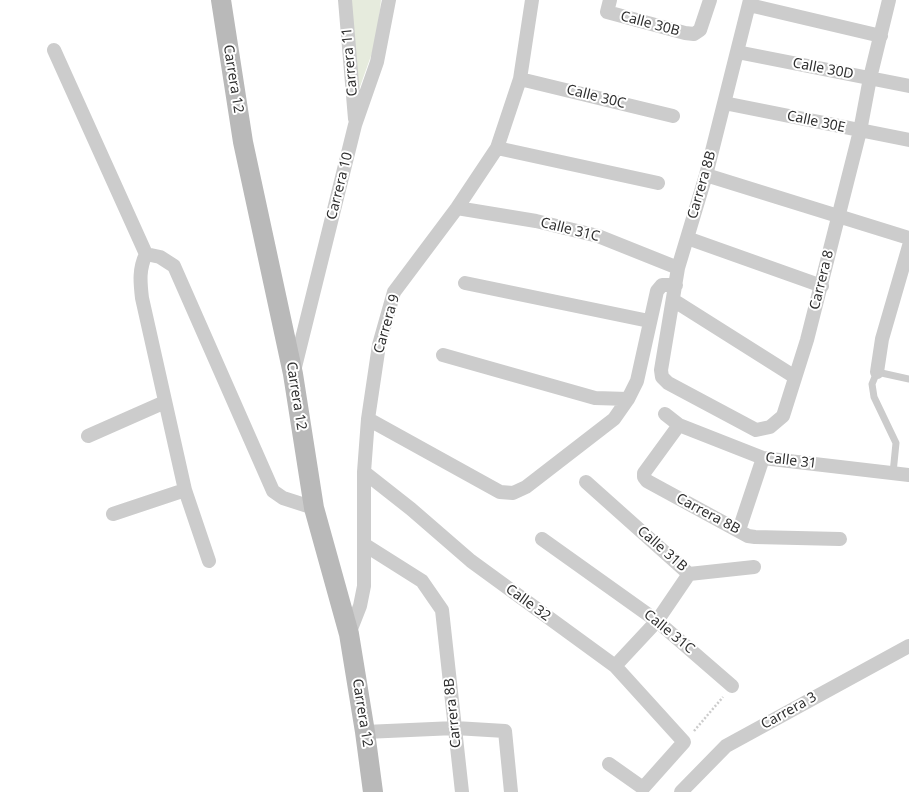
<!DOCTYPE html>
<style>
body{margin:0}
canvas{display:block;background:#fff}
</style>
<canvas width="909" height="792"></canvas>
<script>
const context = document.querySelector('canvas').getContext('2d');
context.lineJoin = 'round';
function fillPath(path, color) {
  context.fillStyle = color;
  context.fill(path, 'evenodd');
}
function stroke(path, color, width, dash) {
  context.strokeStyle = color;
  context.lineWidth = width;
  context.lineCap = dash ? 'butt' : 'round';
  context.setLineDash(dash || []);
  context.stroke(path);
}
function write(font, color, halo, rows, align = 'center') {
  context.font = font + ' "Noto Sans",sans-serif';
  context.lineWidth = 4;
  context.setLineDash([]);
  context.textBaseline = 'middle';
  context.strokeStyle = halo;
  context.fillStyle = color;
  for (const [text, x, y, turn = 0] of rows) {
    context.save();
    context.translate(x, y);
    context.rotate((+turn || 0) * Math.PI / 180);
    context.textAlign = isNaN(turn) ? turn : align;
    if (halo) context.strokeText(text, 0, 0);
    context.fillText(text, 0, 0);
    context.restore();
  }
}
fillPath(new Path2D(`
 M349,0H381L377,39L356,98Z`), '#e6ebdd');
stroke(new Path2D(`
 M694,731L723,697`), '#ccc', 2.5, [2, 2]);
stroke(new Path2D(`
 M893,473L896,443L874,397L872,384L877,372L909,379`), '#ccc', 7);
stroke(new Path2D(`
 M345,0L355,119
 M610,0L607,12L685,33L694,34L700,30L710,0
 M750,0L706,175L678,268L661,370L662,377L668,383L756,430L770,427L783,416L807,340L860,131L870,78L889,0
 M749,5L881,36
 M54,50L146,254
 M737,52L909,86
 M520,79L673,116
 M724,103L909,140
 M497,148L658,183
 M706,175L909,238
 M457,208L536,221L598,236L678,268
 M687,238L822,286
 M465,283L649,321
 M673,300L795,377
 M443,355L595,398L628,399L637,381L657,291L662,285H676
 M294,371L355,125L377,62L389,0
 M877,372L882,339L909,246
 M665,414L679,425L763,458L909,475
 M368,419L500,492L513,493L526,487L614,419L628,399
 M679,425L644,473V477L647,481L748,536L755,537L840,539
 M88,436L165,402
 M364,472L411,509L471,561L615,666L684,742L643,788L609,764
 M586,482L689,574L754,567
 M113,514L185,490
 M739,530L763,458
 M542,539L657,621L732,686
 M365,545L422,581L442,610L462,792
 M209,561L185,490L142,298C140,281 139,269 146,254L160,257L174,266L273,491L283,498L314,508
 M349,634L360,606L364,586V472L368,419L379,345L394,292L457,208L497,148L520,79L532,0
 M615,666L657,621L689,574
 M365,732L455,728L505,731L511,792
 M681,792L726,746L909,646`), '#ccc', 14);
stroke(new Path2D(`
 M221,0L243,142L293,374L314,508L349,634L365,732L373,792`), '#b9b9b9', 20);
write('14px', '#2f2f2f', '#fff', [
 ["Calle 30B",650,24,15],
 ["Carrera 11",350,62,-95],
 ["Calle 30D",823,69,11],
 ["Carrera 12",233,79,81],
 ["Calle 30C",596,97,14],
 ["Calle 30E",816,122,12],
 ["Carrera 8B",702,185,-74],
 ["Carrera 10",340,186,-76],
 ["Calle 31C",570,230,14],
 ["Carrera 8",822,280,-76],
 ["Carrera 9",387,324,-74],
 ["Carrera 12",296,396,81],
 ["Calle 31",791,461,7],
 ["Carrera 8B",708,514,28],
 ["Calle 31B",662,549,41],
 ["Calle 32",528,603,36],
 ["Calle 31C",669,632,39],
 ["Carrera 3",789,711,-29],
 ["Carrera 12",362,713,81],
 ["Carrera 8B",453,713,-96]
]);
</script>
